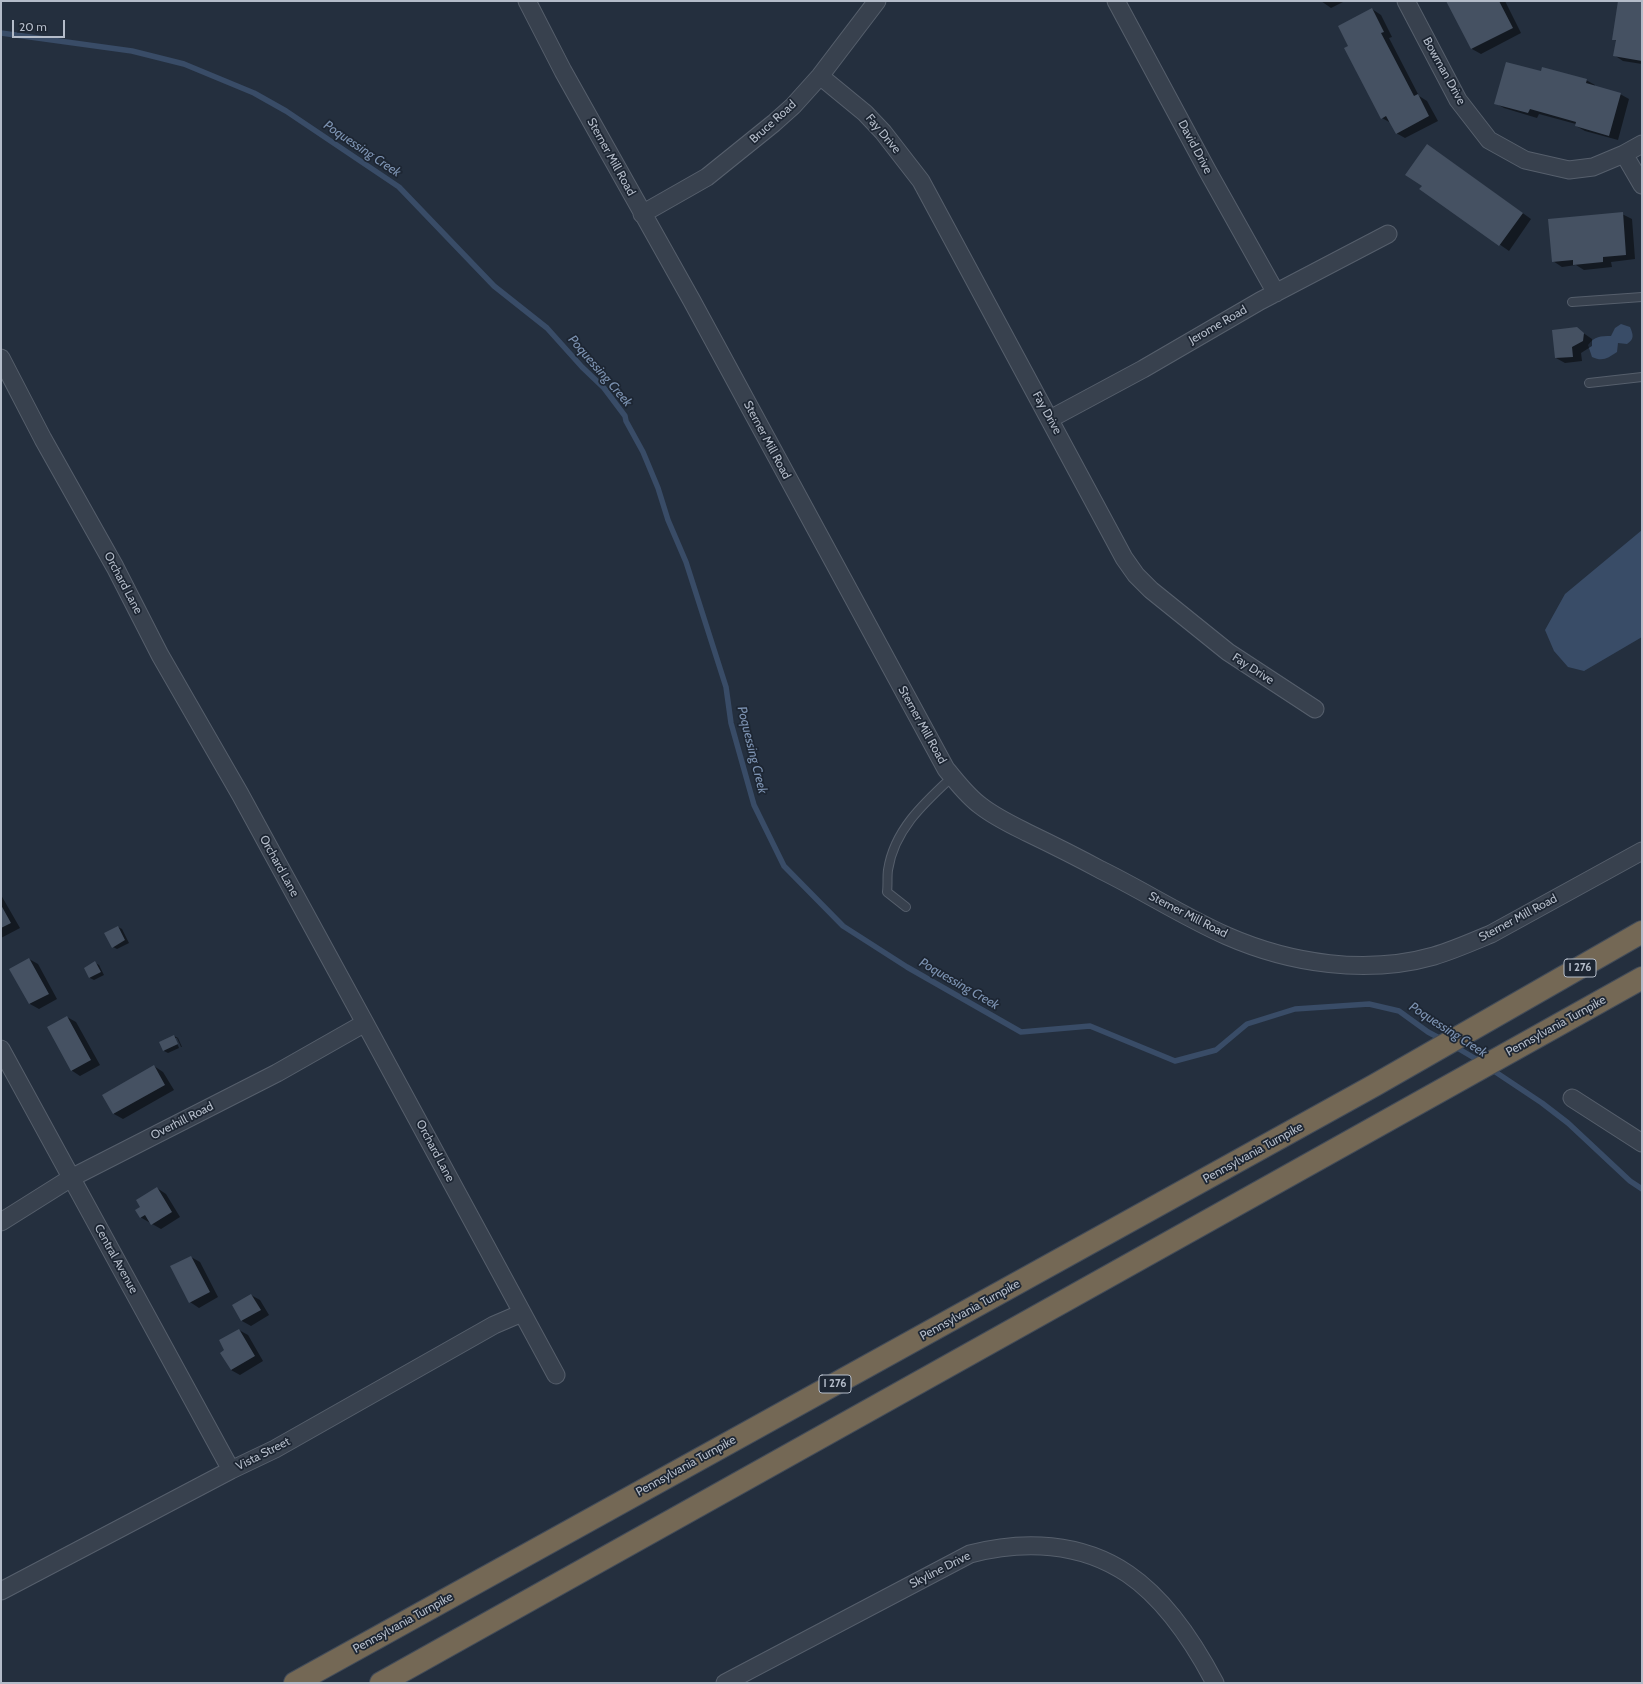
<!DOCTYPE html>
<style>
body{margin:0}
#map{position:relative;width:1643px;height:1684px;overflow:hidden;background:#242f3e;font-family:Cabin,sans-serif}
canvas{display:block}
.frame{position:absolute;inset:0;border:2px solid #b4bcc9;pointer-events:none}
.scale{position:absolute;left:12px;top:20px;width:53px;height:18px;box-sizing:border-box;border:2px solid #b4bcc9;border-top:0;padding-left:5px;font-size:12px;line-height:14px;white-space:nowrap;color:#b4bcc9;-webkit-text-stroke:3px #1d2633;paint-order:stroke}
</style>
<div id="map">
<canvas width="1643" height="1684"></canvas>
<div class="frame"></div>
<div class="scale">20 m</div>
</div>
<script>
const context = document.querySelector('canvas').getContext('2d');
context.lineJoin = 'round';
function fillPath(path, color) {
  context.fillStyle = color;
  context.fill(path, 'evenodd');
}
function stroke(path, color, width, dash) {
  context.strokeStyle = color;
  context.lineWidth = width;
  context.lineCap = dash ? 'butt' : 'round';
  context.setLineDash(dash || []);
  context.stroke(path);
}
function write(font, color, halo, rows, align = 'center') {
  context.font = font + ' Cabin,sans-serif';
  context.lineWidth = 3.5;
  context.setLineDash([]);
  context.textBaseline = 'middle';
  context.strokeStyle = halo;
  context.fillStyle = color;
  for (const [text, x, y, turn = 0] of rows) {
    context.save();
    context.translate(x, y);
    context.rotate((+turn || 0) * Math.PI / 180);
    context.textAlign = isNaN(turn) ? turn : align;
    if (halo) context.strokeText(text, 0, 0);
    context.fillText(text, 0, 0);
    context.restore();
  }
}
fillPath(new Path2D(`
 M1621,324L1630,327C1633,334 1635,339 1627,344L1618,343L1617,352C1608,358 1603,362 1592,357L1588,345C1595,336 1600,336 1611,336L1615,328Z
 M1642,530V637L1584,671L1568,667L1554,651L1545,630L1565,594Z`), '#394c67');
fillPath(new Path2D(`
 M1321,1H1345L1331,8Z
 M1447,1H1505L1521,33L1481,54L1472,49Z
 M1619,1H1642V64L1623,61L1614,55L1617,41L1613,39Z
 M1372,9L1381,15L1392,37L1389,38L1419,96L1427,101L1438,121L1405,138L1396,133L1391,123L1382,118L1349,47Z
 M1542,73L1586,80L1595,85V87L1620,94L1629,99L1618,140L1585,131L1576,126V124L1539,114L1537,118L1504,108L1495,103Z
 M1436,151L1531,219L1509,251L1421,189Z
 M1622,214L1632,219L1635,259L1611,262L1612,267L1584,270L1576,265L1562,267L1553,261Z
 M1576,328L1592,339V346L1581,353L1582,361L1565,363L1556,358Z
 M1,895L20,928L1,938Z
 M118,927L122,929L129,943L117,949L113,947Z
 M29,959L38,964L57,999L39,1009L30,1004L10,970Z
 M95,963L99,965L104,975L94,980L90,978L85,968Z
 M67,1017L76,1022L100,1065L80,1076L71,1070Z
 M174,1036L178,1038L182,1047H181L177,1038H175L179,1048L168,1053L164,1051Z
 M154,1066L163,1072L174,1090L123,1119L114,1114L103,1095Z
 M157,1188L166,1194L180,1217L161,1229L140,1217L141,1208Z
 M191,1257L200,1262L218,1297L199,1308L190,1302Z
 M251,1295L260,1300L269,1315L251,1326L242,1321Z
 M239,1330L248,1335L263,1361L240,1375L231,1370Z`), '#0007');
stroke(new Path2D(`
 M1,33L132,51L184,64L254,93L286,111L399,187L494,286L547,328L582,367L604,388L625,416L626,421L643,452L658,488L668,520L686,562L726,687L731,723L754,805L784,866L843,926L907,967L1021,1032L1090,1026L1175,1061L1216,1050L1247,1024L1295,1009L1369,1004L1399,1011L1428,1032L1443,1040
 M1454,1046L1481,1062
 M1491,1069L1542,1103L1568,1123L1630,1181L1642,1189`), '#394c67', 5.5);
fillPath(new Path2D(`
 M1446,1H1499L1513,28L1471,49Z
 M1618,1H1642V61L1613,56L1616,40H1612Z
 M1372,8L1384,32L1381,33L1414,96L1418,94L1429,116L1396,134L1386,116L1381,119L1344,48L1348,46L1338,26Z
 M1506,62L1541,71L1542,67L1587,79L1586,83L1621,93L1609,136L1575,126L1576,122L1530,109L1528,113L1494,104Z
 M1427,144L1523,213L1499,246L1419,189L1422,186L1405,175Z
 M1623,212L1626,255L1603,257V262L1573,265V260L1552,262L1548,219Z
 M1577,327L1584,333L1583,341L1572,347L1573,357L1555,358L1552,330Z
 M1,905L11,923L1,928Z
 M118,926L125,940L112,948L104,933Z
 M29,958L49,994L29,1004L9,969Z
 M95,961L101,972L89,978L84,968Z
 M67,1016L91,1060L71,1071L47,1027Z
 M174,1035L178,1044L163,1051L159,1042Z
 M154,1065L165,1085L113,1114L102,1095Z
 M157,1187L172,1212L151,1225L145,1215L140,1218L135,1210L140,1207L136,1200Z
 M191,1256L210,1292L189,1303L170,1266Z
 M251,1294L261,1310L241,1321L232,1305Z
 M239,1329L255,1356L231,1370L220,1353L224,1350L219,1340Z`), '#455162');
const lane = new Path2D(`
 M1572,302L1642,297
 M1589,383L1642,377
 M906,907L887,892C888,885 887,877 888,870C894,830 924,803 952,777`);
const street = new Path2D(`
 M527,1L563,71L692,301L946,769C957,782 967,796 981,806C995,817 1012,825 1028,833C1053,845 1077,857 1101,870C1144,891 1184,917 1227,936C1291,964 1367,975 1434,956C1454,950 1472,942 1491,934L1642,851
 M1116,1L1207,170L1276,293
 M1406,1L1458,100L1489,140L1525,160L1569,170L1593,167L1624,154L1642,144
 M820,76L865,113L883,132L921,181L1124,558L1136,575L1151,590L1228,652L1315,709
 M1624,154L1642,185
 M642,214L707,177L774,123L793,106L820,76L877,1
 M1,358L43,439L115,567L160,655L240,794L365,1023L556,1375
 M1050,419L1143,369L1260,301L1388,234
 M1,1049L231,1470
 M1572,1098L1642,1143
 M1,1222L71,1178L277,1073L365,1023
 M1,1591L231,1470L275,1449L494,1325L522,1313
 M725,1683L970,1554C1023,1540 1081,1542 1128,1574C1166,1600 1194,1643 1215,1683`);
const highway = new Path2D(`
 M295,1683L1375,1085L1642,932
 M381,1683L1642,978`);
stroke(lane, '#565f6c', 10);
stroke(street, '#565f6c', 19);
stroke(highway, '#434c59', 24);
stroke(lane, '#38414e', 8);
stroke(street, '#38414e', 17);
stroke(highway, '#746855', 22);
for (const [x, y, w] of [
 [1580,968,32],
 [835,1384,32]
]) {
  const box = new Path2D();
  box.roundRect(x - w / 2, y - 9, w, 18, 3);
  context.fillStyle = '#1d2633';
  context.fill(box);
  stroke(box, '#b4bcc9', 1);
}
write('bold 11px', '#b4bcc9', null, [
 ["I 276",1580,968],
 ["I 276",835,1384]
]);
write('12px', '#b4bcc9', '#1d2633', [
 ["Bowman Drive",1444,71,61],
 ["Bruce Road",773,122,-42],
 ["Fay Drive",883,134,50],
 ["David Drive",1195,147,62],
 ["Sterner Mill Road",611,157,61],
 ["Jerome Road",1218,325,-30],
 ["Fay Drive",1047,413,61],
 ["Sterner Mill Road",767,440,62],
 ["Orchard Lane",123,583,62],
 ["Fay Drive",1253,669,33],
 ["Sterner Mill Road",922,725,61],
 ["Orchard Lane",279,866,61],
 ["Sterner Mill Road",1188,915,27],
 ["Sterner Mill Road",1518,918,-28],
 ["Pennsylvania Turnpike",1556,1026,-29],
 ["Overhill Road",182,1121,-27],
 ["Orchard Lane",435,1151,62],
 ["Pennsylvania Turnpike",1253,1153,-29],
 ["Central Avenue",116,1259,61],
 ["Pennsylvania Turnpike",970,1310,-29],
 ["Vista Street",263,1454,-27],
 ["Pennsylvania Turnpike",686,1466,-29],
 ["Skyline Drive",940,1570,-27],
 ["Pennsylvania Turnpike",403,1623,-29]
]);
write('italic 13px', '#7c92b1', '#1d2633', [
 ["Poquessing Creek",362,149,34],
 ["Poquessing Creek",600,371,49],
 ["Poquessing Creek",752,750,76],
 ["Poquessing Creek",959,984,30],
 ["Poquessing Creek",1448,1030,33]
]);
</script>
